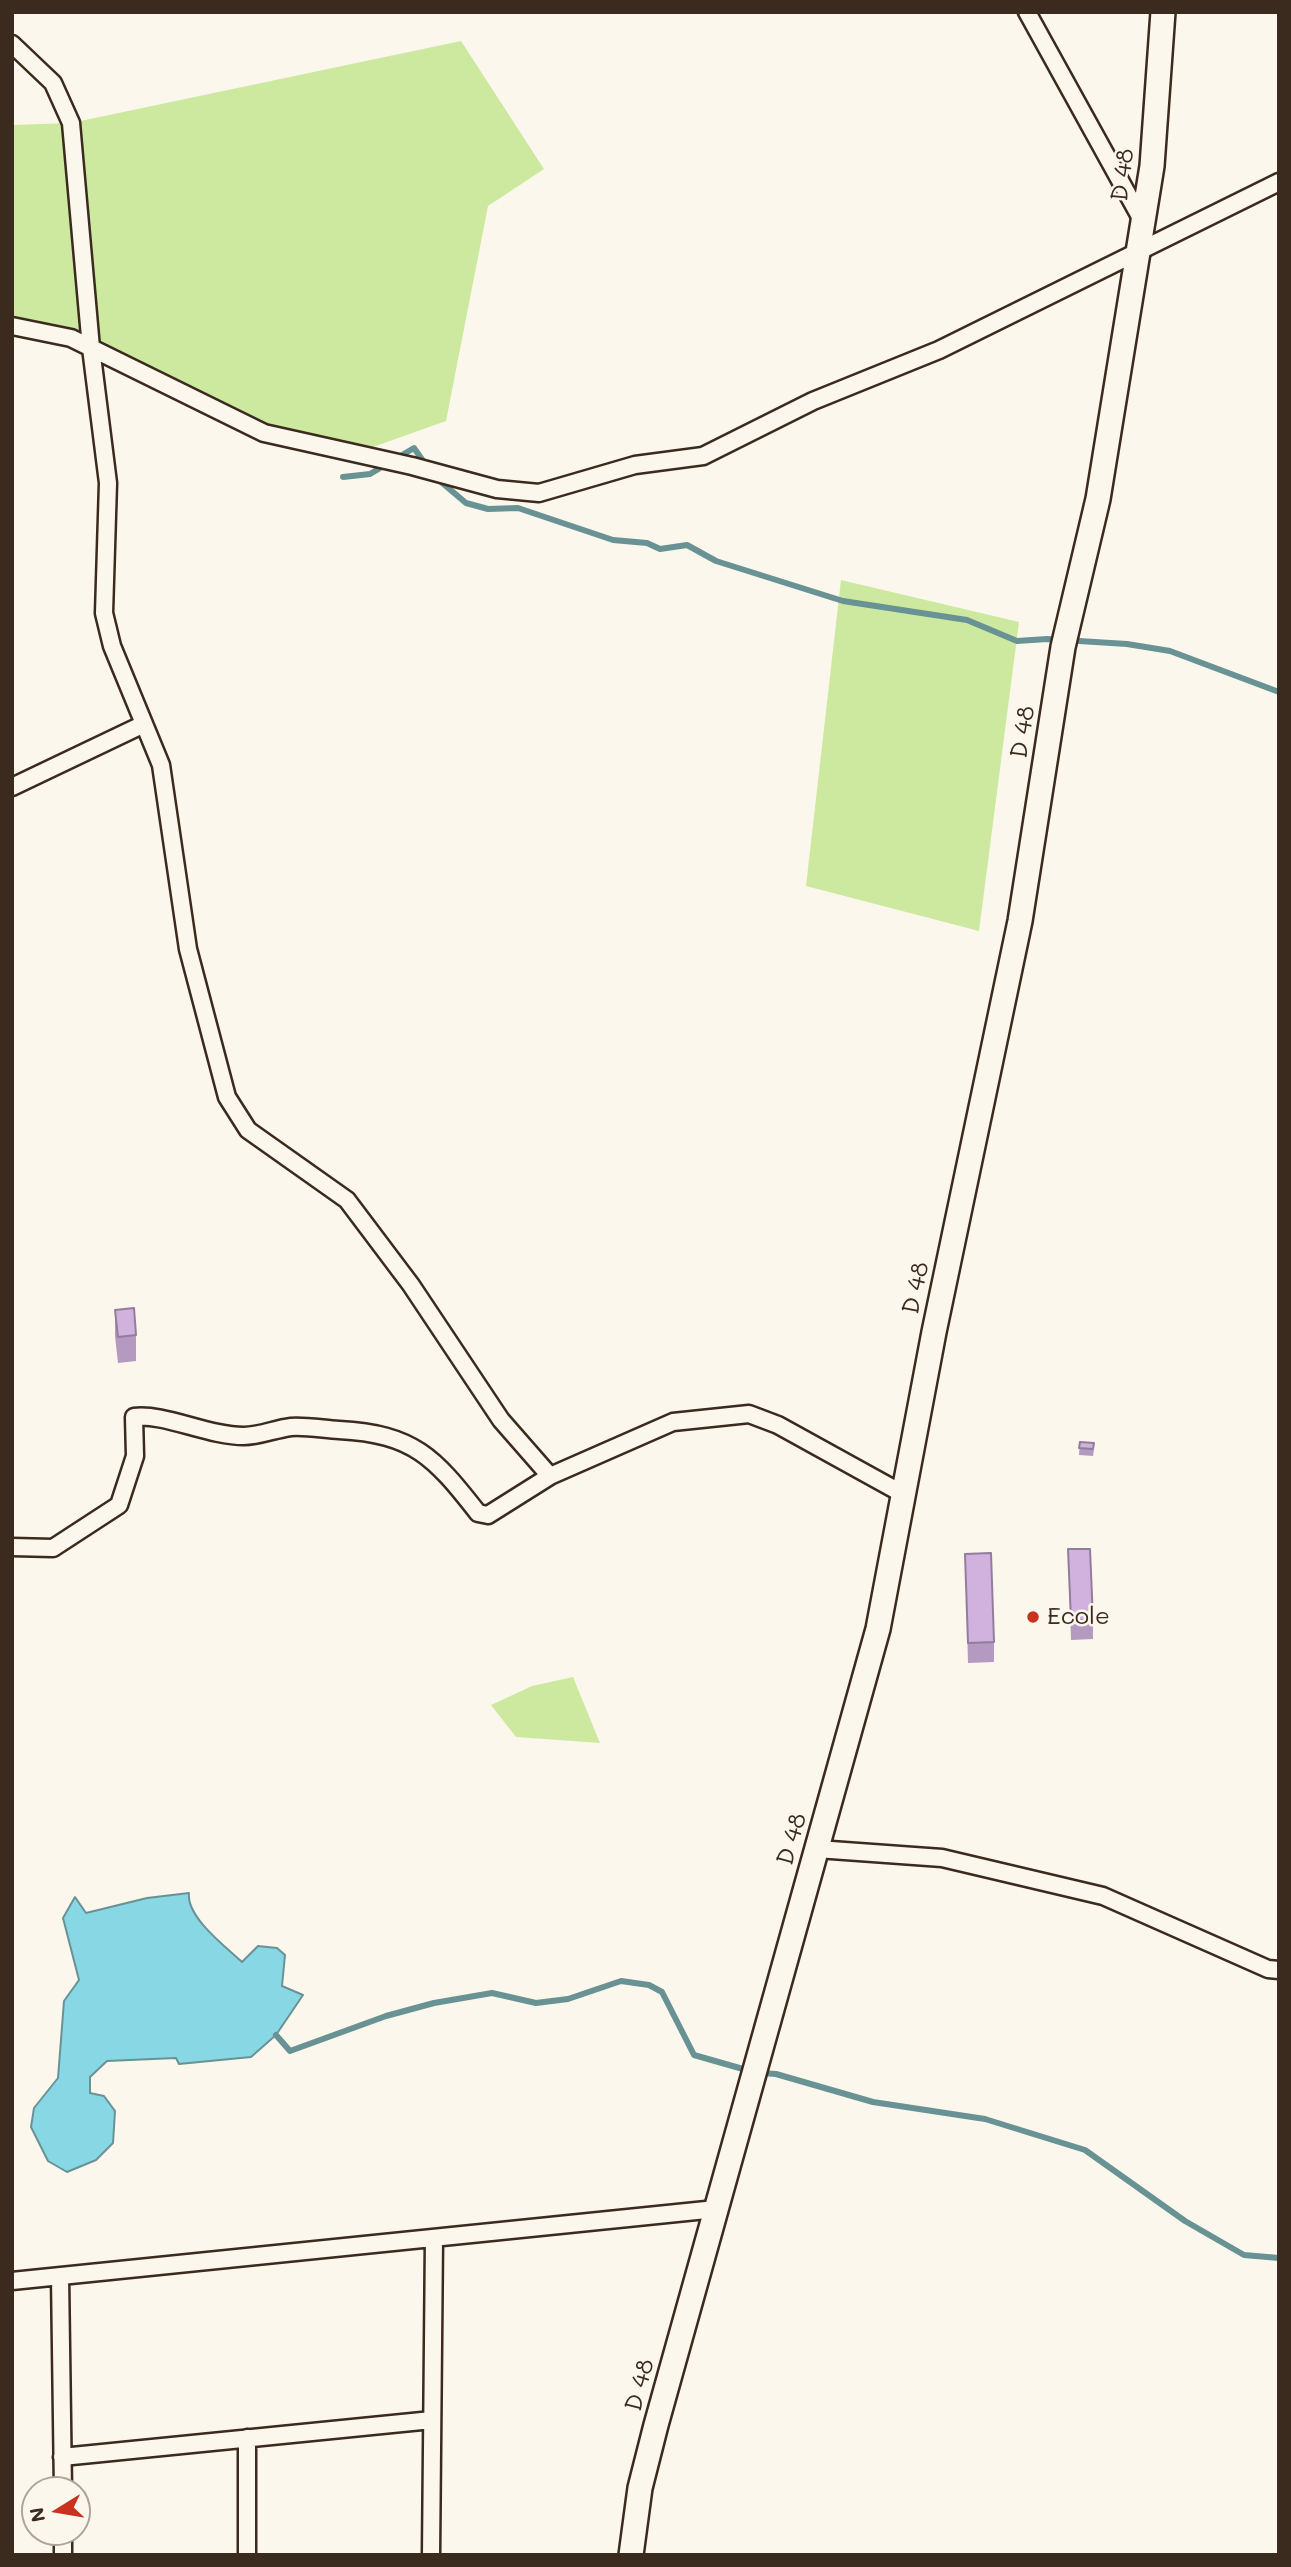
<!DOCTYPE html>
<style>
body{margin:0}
#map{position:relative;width:1291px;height:2567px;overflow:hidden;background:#fbf7ec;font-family:Mali,sans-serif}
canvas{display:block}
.frame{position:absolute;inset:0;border:14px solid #3b2a1e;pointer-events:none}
.north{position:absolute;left:21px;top:2476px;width:70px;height:70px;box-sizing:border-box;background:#fbf7ec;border:2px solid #aea59a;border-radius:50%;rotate:259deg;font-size:19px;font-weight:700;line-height:28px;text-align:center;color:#3b2a1e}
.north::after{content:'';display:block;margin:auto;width:24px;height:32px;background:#c8321e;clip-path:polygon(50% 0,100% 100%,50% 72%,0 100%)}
</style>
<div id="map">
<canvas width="1291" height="2567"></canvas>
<div class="frame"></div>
<div class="north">N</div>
</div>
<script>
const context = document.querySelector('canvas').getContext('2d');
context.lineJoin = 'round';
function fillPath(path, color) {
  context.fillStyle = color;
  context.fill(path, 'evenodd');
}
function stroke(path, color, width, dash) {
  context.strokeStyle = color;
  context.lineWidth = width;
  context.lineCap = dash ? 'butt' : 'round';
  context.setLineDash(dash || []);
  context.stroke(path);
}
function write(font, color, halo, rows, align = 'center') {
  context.font = font + ' Mali,sans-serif';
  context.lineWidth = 5;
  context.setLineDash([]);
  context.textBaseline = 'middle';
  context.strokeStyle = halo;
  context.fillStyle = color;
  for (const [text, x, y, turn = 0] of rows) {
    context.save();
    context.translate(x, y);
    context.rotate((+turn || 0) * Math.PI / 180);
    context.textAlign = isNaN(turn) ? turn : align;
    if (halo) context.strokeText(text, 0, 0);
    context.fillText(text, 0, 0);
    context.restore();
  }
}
fillPath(new Path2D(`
 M461,41L544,169L488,206L446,421L356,453L264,433L71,338L12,326V125L71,123Z
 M841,580L1019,622L979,931L806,886Z
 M573,1677L600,1743L516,1737L491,1705L532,1686Z`), '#cde99f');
const water = new Path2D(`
 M189,1893C186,1917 226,1947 242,1962L258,1946L277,1948L285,1955L282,1986L303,1995L276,2035L251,2057L179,2064L176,2058L107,2061L90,2077V2093L104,2096L115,2111L113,2143L96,2160L67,2172L48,2161L31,2127L34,2108L58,2078L64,2001L79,1980L63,1918L75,1897L86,1913L147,1898Z`);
fillPath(water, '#87d7e4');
stroke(water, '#699295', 2);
stroke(new Path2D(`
 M434,476L466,503L488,509L518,508L613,540L647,543L660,549L687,545L716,561L843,601L967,620L1017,641L1047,639L1127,644L1170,651L1279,692
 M343,477L370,474L414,448L428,468
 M276,2035L290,2051L386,2016L434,2003L492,1993L536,2003L568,1999L621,1981L649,1985L662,1992L694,2055L750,2071
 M761,2073L776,2074L873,2102L985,2119L1085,2150L1185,2221L1244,2255L1279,2258`), '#699295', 6);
const street = new Path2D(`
 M1027,12L1143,222
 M12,44L53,83L71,123L91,348L108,483L104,613L112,646L161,765L188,949L227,1097L248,1130L347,1200L411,1285L501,1420L550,1476
 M12,326L71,338L264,433L412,466L497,489L539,493L635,465L703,456L813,401L939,350L1279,182
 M12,787L144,724
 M12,1547L53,1548L119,1505L135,1456L134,1417C164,1413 208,1436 244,1436C259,1436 275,1429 291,1427C306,1426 323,1429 339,1430C414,1434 434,1457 478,1513L488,1515L550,1476L673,1422L749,1414L778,1425L903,1494
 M817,1849L942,1858L1103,1896L1268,1969L1279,1970
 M60,2276L63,2490
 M12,2281L716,2209
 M62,2457L432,2420
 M63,2532V2555
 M247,2555V2438
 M431,2555L434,2238`);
const secondary = new Path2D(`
 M631,2555L640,2488L656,2425L878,1629L934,1332L1020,921L1063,647L1098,499L1152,166L1163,12`);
stroke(street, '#3b2a1e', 21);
stroke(secondary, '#3b2a1e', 28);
stroke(street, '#fbf7ec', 16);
stroke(secondary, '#fbf7ec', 23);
fillPath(new Path2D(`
 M115,1310L136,1335V1361L118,1363L115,1336Z
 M1080,1442L1094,1450L1093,1456L1079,1455Z
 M1068,1549L1093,1620V1639L1071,1640Z
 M965,1554L994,1642V1662L968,1663Z`), '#b499c0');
const building = new Path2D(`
 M134,1308L136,1335L118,1337L115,1310Z
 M1080,1442L1094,1443L1093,1449L1079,1448Z
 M1068,1549H1090L1093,1620H1071Z
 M991,1553L994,1642L968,1643L965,1554Z`);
fillPath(building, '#d1b2df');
stroke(building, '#927d9c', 2);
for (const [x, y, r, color] of [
 [1033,1617,7,"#c8321e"]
]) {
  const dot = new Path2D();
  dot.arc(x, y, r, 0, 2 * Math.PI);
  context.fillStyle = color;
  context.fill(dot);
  stroke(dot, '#fbf7ec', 2.5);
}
write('24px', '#3b2a1e', '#fbf7ec', [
 ["D 48",1123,175,-83],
 ["D 48",1023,732,-81],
 ["D 48",916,1288,-78],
 ["D 48",792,1839,-74],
 ["D 48",640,2385,-75]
]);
write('24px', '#3b2a1e', '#fbf7ec', [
 ["Ecole",1047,1617]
], 'left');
</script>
